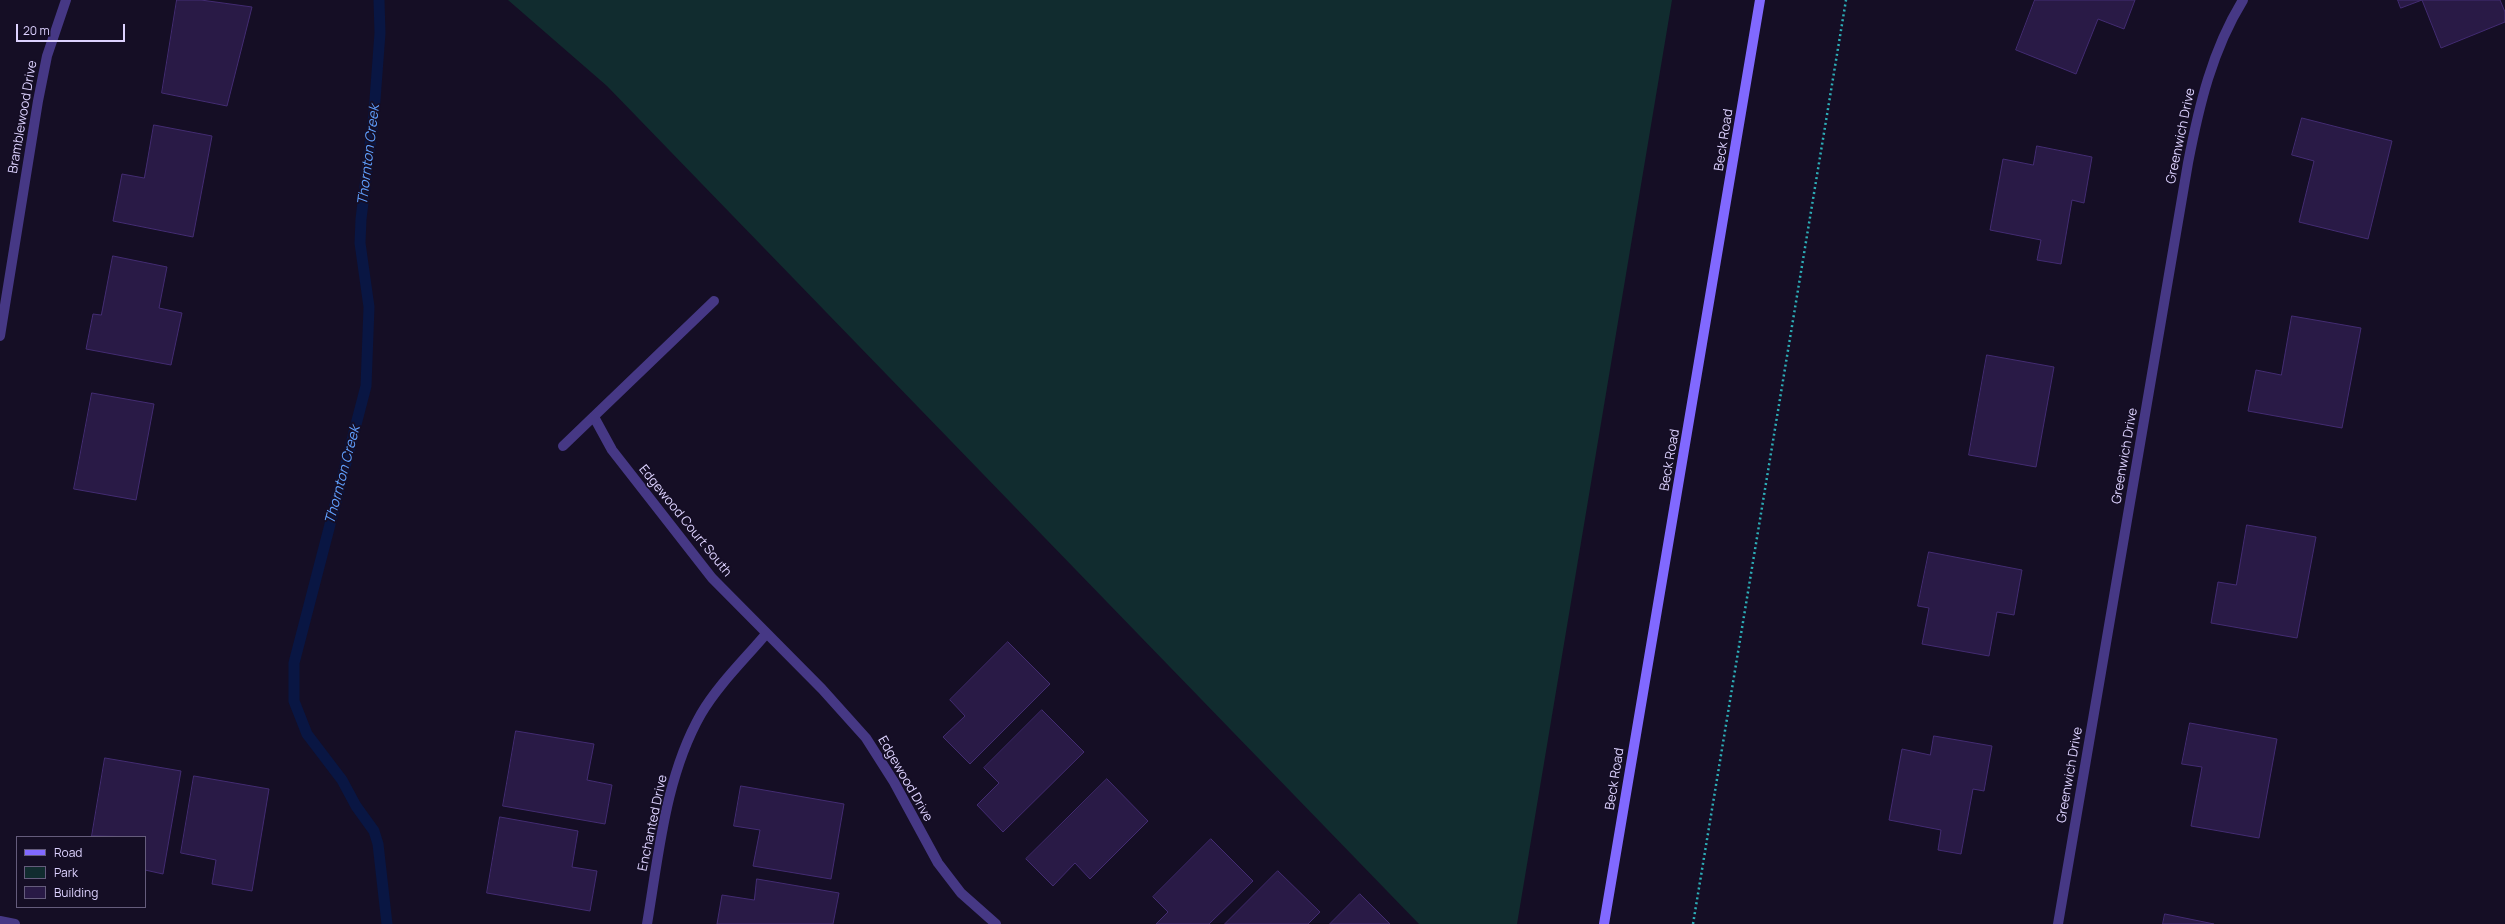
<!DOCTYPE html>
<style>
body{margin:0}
#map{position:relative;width:2505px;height:924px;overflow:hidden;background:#150e25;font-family:Manrope,sans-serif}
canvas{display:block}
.legend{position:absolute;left:16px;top:836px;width:130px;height:72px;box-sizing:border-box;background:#150e25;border:1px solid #655c7c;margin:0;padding:5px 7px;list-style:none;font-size:12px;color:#ddd2ff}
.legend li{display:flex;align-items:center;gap:8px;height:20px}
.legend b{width:20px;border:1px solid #655c7c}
.scale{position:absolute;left:16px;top:24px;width:109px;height:18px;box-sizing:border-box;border:2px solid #ddd2ff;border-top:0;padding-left:5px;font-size:12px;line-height:14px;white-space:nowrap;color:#ddd2ff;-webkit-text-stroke:3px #150e25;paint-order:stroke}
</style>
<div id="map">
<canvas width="2505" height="924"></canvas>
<ul class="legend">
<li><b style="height:5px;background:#8169ff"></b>Road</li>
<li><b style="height:11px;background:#112c2f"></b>Park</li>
<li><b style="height:11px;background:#291a46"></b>Building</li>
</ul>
<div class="scale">20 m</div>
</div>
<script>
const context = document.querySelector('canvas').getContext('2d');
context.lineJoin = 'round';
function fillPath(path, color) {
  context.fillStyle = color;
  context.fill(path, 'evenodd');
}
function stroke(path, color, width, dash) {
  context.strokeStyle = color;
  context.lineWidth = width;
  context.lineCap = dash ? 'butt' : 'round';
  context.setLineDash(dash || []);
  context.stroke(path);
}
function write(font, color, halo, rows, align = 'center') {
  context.font = font + ' Manrope,sans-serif';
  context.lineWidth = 3.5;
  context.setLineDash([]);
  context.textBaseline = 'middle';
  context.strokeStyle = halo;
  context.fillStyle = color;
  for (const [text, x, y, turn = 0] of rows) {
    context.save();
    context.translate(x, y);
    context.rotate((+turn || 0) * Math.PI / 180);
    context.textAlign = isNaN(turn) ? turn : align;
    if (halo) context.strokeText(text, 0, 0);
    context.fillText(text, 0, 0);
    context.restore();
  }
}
fillPath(new Path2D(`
 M508,0H1672L1517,924H1419L607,86Z`), '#112c2f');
stroke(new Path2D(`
 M379,0L380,33L374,113L361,219L360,243L369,307L366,386L294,663V701L307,734L342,780L356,806L374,831L378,844L387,924`), '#091643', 11);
const building = new Path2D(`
 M177,0H201L252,7L227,106L162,93Z
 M2035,0H2135L2124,29L2098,19L2076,74L2016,50Z
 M2398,0H2500L2505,12V22L2441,48L2422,0L2401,8Z
 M2302,118L2392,141L2368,239L2299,222L2314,161L2292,155Z
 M154,125L212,136L193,237L113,221L122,174L144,178Z
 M2037,146L2092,157L2084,203L2072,200L2061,264L2037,260L2041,240L1990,230L2003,159L2033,165Z
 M113,256L167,267L159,308L182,313L171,365L86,349L93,314L101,315Z
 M2292,316L2361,328L2342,428L2248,411L2256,370L2281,375Z
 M1987,355L2054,367L2036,467L1969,455Z
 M92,393L154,404L136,500L74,489Z
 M2247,525L2316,537L2297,638L2211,623L2218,582L2236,585Z
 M1929,552L2022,570L2014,615L1997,612L1989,656L1922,644L1929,608L1918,606Z
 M1008,642L1050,684L970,764L943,737L965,716L950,700Z
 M1042,710L1084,752L1003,832L977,805L999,783L984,768Z
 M2190,723L2277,739L2259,838L2191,826L2202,767L2182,764Z
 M516,731L594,744L587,780L612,785L605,824L503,806Z
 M1934,736L1992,746L1984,791L1973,789L1961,854L1938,850L1941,830L1889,820L1902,749L1930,755Z
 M105,758L181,771L163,874L145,870V837L92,836Z
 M194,776L269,789L252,891L212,884L216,860L181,853Z
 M1107,779L1148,821L1090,879L1075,863L1053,886L1026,859Z
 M741,786L844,804L831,879L753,866L760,830L734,826Z
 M500,817L578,831L572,867L597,871L590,911L487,893Z
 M1211,839L1253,881L1209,924H1156L1168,912L1153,897Z
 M1278,871L1320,912L1308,924H1225Z
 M757,879L839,893L833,924H717L722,895L754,900Z
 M1360,894L1390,924H1330Z
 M2165,914L2214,924H2163Z`);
fillPath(building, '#291a46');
stroke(building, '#432c72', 1);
stroke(new Path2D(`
 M1693,924L1846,0`), '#2daeb8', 2.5, [2, 3]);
stroke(new Path2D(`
 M0,336L38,101L47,56L66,0
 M594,417L612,450L712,578L822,689L866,738L894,782L938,863L961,893L996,924
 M563,446L714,301
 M0,921L15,924
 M647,924C659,854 665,777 701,714C718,685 744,660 766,634
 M2058,924L2188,163C2199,106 2212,50 2243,0`), '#463885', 10);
stroke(new Path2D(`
 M1604,924L1760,0`), '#8169ff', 10);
write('13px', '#ddd2ff', '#150e25', [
 ["Bramblewood Drive",23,117,-80],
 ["Greenwich Drive",2181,136,-78],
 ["Beck Road",1724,140,-81],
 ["Greenwich Drive",2125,456,-80],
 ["Beck Road",1670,460,-80],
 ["Edgewood Court South",685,521,51],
 ["Greenwich Drive",2070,775,-80],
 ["Edgewood Drive",905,779,60],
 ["Beck Road",1615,779,-81],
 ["Enchanted Drive",653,823,-78]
]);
write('italic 14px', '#60a0ff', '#150e25', [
 ["Thornton Creek",369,155,-83],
 ["Thornton Creek",343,475,-75]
]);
</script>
